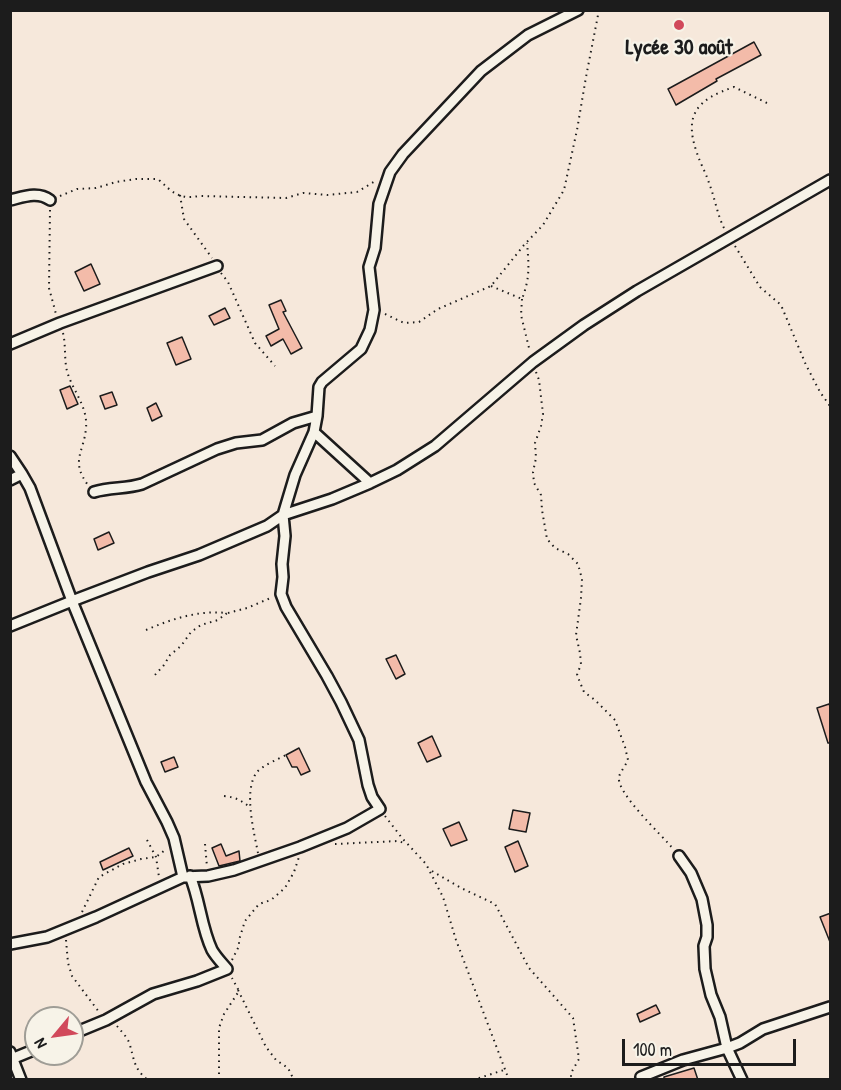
<!DOCTYPE html>
<meta charset="utf-8">
<style>
body{margin:0}
#map{position:relative;width:841px;height:1090px;overflow:hidden;background:#f6e8db;font-family:"Patrick Hand",sans-serif}
canvas{display:block}
.frame{position:absolute;inset:0;border:12px solid #1c1c1c;pointer-events:none}
.north{position:absolute;left:24px;top:1006px;width:60px;height:60px;box-sizing:border-box;background:#f7f3e8;border:2px solid #9f9d96;border-radius:50%;rotate:241deg;font-size:16px;font-weight:700;line-height:24px;text-align:center;color:#1c1c1c}
.north::after{content:'';display:block;margin:auto;width:21px;height:27px;background:#d1495b;clip-path:polygon(50% 0,100% 100%,50% 72%,0 100%)}
.scale{position:absolute;left:622px;top:1039px;width:174px;height:27px;box-sizing:border-box;border:3px solid #1c1c1c;border-top:0;padding-left:8px;font-size:18px;line-height:21px;white-space:nowrap;color:#1c1c1c;-webkit-text-stroke:4px #f7f3e8;paint-order:stroke}
</style>
<div id="map">
<canvas width="841" height="1090"></canvas>
<div class="frame"></div>
<div class="north">N</div>
<div class="scale">100 m</div>
</div>
<script>
const context = document.querySelector('canvas').getContext('2d');
context.lineJoin = 'round';
function fillPath(path, color) {
  context.fillStyle = color;
  context.fill(path, 'evenodd');
}
function stroke(path, color, width, dash) {
  context.strokeStyle = color;
  context.lineWidth = width;
  context.lineCap = dash ? 'butt' : 'round';
  context.setLineDash(dash || []);
  context.stroke(path);
}
function write(font, color, halo, rows, align = 'center') {
  context.font = font + ' "Patrick Hand",sans-serif';
  context.lineWidth = 4.5;
  context.setLineDash([]);
  context.textBaseline = 'middle';
  context.strokeStyle = halo;
  context.fillStyle = color;
  for (const [text, x, y, turn = 0] of rows) {
    context.save();
    context.translate(x, y);
    context.rotate((+turn || 0) * Math.PI / 180);
    context.textAlign = isNaN(turn) ? turn : align;
    if (halo) context.strokeText(text, 0, 0);
    context.fillText(text, 0, 0);
    context.restore();
  }
}
const building = new Path2D(`
 M754,42L761,55L716,79L717,81L676,105L668,89Z
 M91,264L100,284L84,291L75,272Z
 M281,300L286,311L283,312L302,348L291,354L283,339L271,346L266,336L279,329L269,305Z
 M225,308L230,318L214,325L209,316Z
 M182,337L191,359L176,365L167,343Z
 M70,386L78,404L67,409L60,390Z
 M112,392L117,405L105,409L100,396Z
 M156,403L162,416L152,421L147,408Z
 M109,532L114,543L98,550L94,539Z
 M396,655L405,674L396,679L386,659Z
 M829,704L831,709V743H828L817,708Z
 M432,736L441,756L427,762L418,743Z
 M299,748L310,771L301,775L297,767H292L286,755Z
 M174,757L178,767L165,772L161,762Z
 M513,810L530,813L526,832L509,829Z
 M459,822L467,840L451,846L443,829Z
 M518,841L528,866L515,872L505,847Z
 M221,844L226,856L239,851L240,861L219,866L212,848Z
 M129,848L133,856L103,870L100,862Z
 M831,913V942H830L820,917Z
 M656,1005L660,1013L640,1022L637,1014Z
 M694,1068L698,1080H664V1077Z`);
fillPath(building, '#f3bba9');
stroke(building, '#1c1c1c', 1.5);
const street = new Path2D(`
 M10,200C23,197 38,191 50,200
 M10,344L60,323L217,266
 M314,432L370,483
 M10,456L22,474
 M10,480L22,474L30,488L72,601L146,782L167,822L174,838L183,877
 M94,492C110,487 126,489 142,484L217,449L236,443L262,440L293,423L317,416
 M10,626L72,601L148,572L199,555L267,526L283,515L332,499L370,483L397,470L435,446L533,362L584,325L637,291L830,180
 M679,856L691,873L702,899L707,925V937L704,946L705,969L711,995L720,1017L727,1048L742,1080
 M10,944L47,937L96,917L183,877L208,876L234,870L300,847L347,828L380,809L372,797L368,785L359,740L341,702L327,676L286,607L281,594L283,577L282,564L285,536L283,515L295,475L314,432L317,416L319,387L322,382L361,349L370,330L374,310L369,267L375,248L379,204L390,172L403,154L481,71L528,35L578,10
 M72,1034L106,1020L153,994L197,981L227,969C222,963 216,957 212,950C201,927 200,900 190,876
 M10,1052L21,1080
 M14,1058L36,1049
 M642,1080L641,1077L683,1060L727,1048L740,1043L763,1029L830,1007`);
stroke(street, '#1c1c1c', 14);
stroke(new Path2D(`
 M180,195L184,219L212,258
 M60,196L77,189L96,188L116,182L136,179H158C172,192 179,200 199,196L286,198L303,193L327,195L357,192L377,180
 M50,210L49,288L56,314
 M724,228C717,214 715,198 709,183C706,173 700,163 697,153C683,114 698,99 734,87L769,104
 M735,246L760,287L781,305L806,365L820,392L830,406
 M221,273L228,282L255,343L275,366
 M491,286L522,299C530,278 529,266 527,243
 M522,299L521,315L530,352
 M385,314L404,323L419,322L438,309L491,286L524,245L543,225L564,190L577,130L586,77L599,10
 M63,333C66,345 64,359 67,371C72,390 88,406 86,428C84,452 70,461 88,485
 M536,372L539,380L543,414L541,426L535,443L536,458L533,472L534,483L541,495L542,510L547,539L555,548L568,554L578,564L582,579L581,598L576,635L580,653L581,664L577,675L584,692L595,700L615,720L625,747L628,760C626,765 620,772 619,777C616,793 663,836 674,850
 M228,613L247,608L273,597
 M146,630C172,619 198,610 227,613L218,620L201,625L191,632L181,646L170,655L164,665L154,676
 M224,796C236,797 242,801 251,808
 M385,816L402,838L426,864L443,897L456,940L509,1080
 M147,840L156,857L159,877
 M205,844L207,867
 M335,844L398,841L404,843
 M258,853C254,832 243,790 257,772C262,766 278,759 286,755
 M432,871L461,888L495,904L529,968L573,1018L579,1059L571,1073V1080
 M82,912L99,877L123,864L141,859L156,857L165,850
 M66,940L68,963L72,976L99,1012
 M232,960L239,946V940L245,921L259,904L271,900L285,888L294,872L299,857
 M238,990L266,1047L276,1060L288,1068L294,1080
 M117,1026C121,1031 126,1036 129,1042C134,1057 133,1069 148,1080
 M219,1080V1028L224,1014L239,991L232,978
 M473,1080L504,1070`), '#1c1c1c', 2, [1.5, 4.5]);
stroke(street, '#f7f3e8', 9);
for (const [x, y, r, color] of [
 [679,25,6,"#d1495b"]
]) {
  const dot = new Path2D();
  dot.arc(x, y, r, 0, 2 * Math.PI);
  context.fillStyle = color;
  context.fill(dot);
  stroke(dot, '#f7f3e8', 2);
}
write('bold 22px', '#1c1c1c', '#f7f3e8', [
 ["Lycée 30 août",679,48]
]);
</script>
